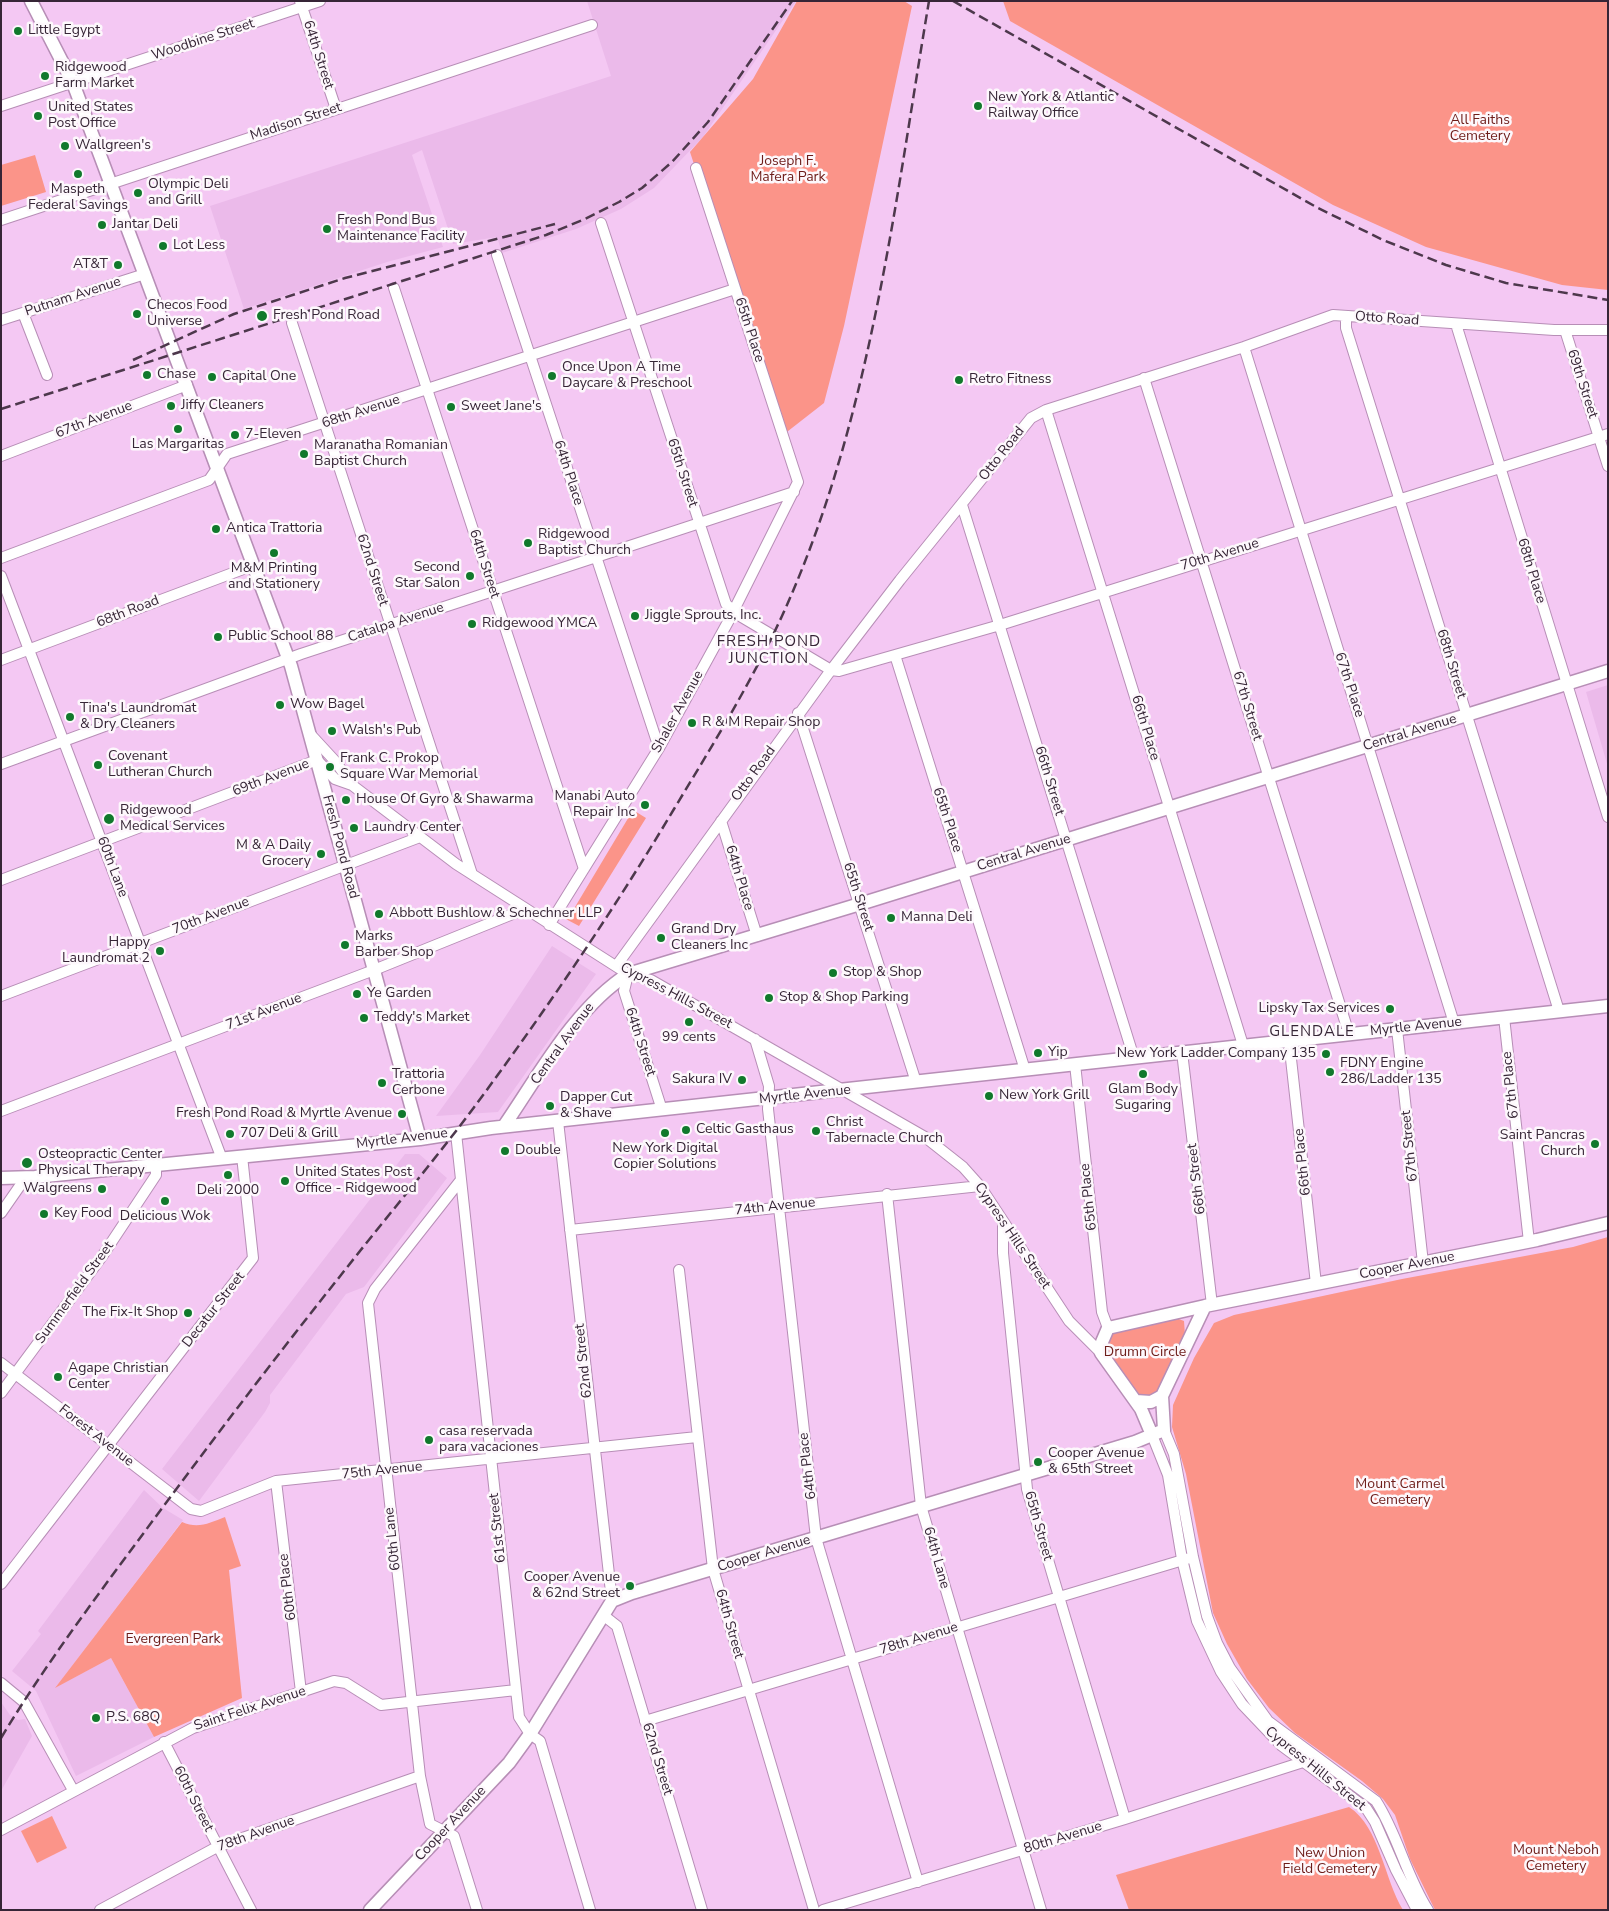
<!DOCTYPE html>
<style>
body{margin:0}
#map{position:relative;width:1609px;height:1911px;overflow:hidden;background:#f4c8f3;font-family:"Nunito Sans",sans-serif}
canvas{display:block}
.frame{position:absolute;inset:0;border:2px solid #362536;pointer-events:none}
</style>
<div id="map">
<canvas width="1609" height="1911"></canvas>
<div class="frame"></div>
</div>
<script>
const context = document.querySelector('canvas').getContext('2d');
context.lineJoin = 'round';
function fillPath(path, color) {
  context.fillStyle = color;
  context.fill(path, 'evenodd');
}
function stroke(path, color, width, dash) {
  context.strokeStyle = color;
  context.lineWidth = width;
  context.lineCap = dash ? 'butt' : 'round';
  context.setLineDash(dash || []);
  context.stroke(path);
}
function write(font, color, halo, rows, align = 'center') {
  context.font = font + ' "Nunito Sans",sans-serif';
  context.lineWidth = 5;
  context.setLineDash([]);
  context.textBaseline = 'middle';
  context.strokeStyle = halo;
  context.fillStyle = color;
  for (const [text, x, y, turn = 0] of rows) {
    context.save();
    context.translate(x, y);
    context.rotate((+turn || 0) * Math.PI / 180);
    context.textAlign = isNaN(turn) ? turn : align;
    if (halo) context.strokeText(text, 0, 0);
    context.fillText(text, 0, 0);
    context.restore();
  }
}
fillPath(new Path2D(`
 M587,1H796L703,137L654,188L621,209L576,229L502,253L497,237L453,244L422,150L412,155L443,247L387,262L244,309L210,206L611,76Z
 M1608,685V767L1586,692Z
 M552,946L596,974L498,1112L436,1116L480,1055Z
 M405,1154H419L447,1178L364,1287L346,1294L270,1395V1403L265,1412L199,1501L162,1469Z
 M144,1490L163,1508L183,1520L56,1687L111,1658L154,1737L76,1776L36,1691L12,1671L41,1634L38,1631Z
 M1,1702L10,1715L18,1720L25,1719L32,1736L1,1791Z`), '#ebbaea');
fillPath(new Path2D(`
 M797,1H904L912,6L844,326L824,403L783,435L690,152L753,79Z
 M1003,1H1608V290L1562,285L1426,247L1333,205L1010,21Z
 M35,155L46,192L1,206V165Z
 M633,810L646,818L579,926L562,917L566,909L572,912Z
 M1608,1237V1910H1435L1410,1859L1395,1815L1383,1799L1362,1781L1295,1733L1269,1708L1247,1679L1227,1644L1213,1613L1186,1474L1172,1427L1173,1405L1194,1358L1214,1323L1234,1315L1402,1279L1573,1247Z
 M1171,1316L1184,1321L1185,1335L1159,1391L1155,1395L1144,1398L1138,1394L1106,1348L1112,1332Z
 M225,1517L241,1566L229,1570L242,1698L154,1737L111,1658L55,1688L182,1522C198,1529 210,1523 225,1517Z
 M1349,1807C1380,1827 1384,1879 1403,1910H1129L1116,1875Z
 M52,1816L67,1848L37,1863L21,1831Z`), '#fb9489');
const minor = new Path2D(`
 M300,1L336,109
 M1,106L320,1
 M1,220L592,25
 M601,223L726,604L740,616L831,670L839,671L1000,625L1608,434
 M497,255L659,748
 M394,288L584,869
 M23,313L47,375
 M1346,316V328L1559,1011
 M1,320L145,274
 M292,323L472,874
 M1456,324L1608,817
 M1565,330L1608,466
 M1244,347L1454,1023
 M1144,378L1349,1034
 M1046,410L1243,1045
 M1,456L187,385
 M962,505L1134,1058
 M1,558L209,480L227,454L735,289
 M1,576L222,1159
 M895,655L1025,1070
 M1,660L254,565
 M798,713L916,1082
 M311,735L335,761L352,785L456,864L628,974L651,980L925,1137L963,1167L980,1186L1069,1321L1101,1353
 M1,764L301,654L794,492
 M721,821L757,936
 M1,880L317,760L335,779L352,785
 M549,925L659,748L729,620L798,482L696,168
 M617,965L831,670L900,580L1031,418L1046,410L1244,347L1333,315L1554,330H1608
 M628,974L624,991L662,1110
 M1,996L420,837
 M1504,1017L1529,1242
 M1397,1029L1423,1263
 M755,1039L769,1086L768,1109L816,1538L918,1882
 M1289,1041L1316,1284
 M1182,1052L1212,1305
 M1075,1064L1102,1312L1108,1328
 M1,1111L374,970L525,909
 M558,1121L612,1601
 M456,1133L519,1717L530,1734L540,1741L590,1910
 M460,1181L375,1289L368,1303L420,1776L430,1824L454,1836L477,1910
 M887,1194L921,1506L1041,1910
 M1,1213L26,1177
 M1003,1223V1253L1027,1489L1125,1819
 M570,1230L980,1186
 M679,1270L713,1569L814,1910
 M1,1363L191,1509L201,1511L276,1481L697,1437
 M1,1393L103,1255L156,1175V1164
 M1164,1430L1174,1454L1193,1557L1207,1616L1217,1643L1230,1668L1268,1721L1376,1801C1398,1835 1406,1876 1428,1910
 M1152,1435L1168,1475L1182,1559L1197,1621L1221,1672L1242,1704L1282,1746L1366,1808L1375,1822L1396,1870L1417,1910
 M276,1481L301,1692
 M1,1584L253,1258L242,1156
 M603,1615L617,1626L702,1910
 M1,1683L24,1702L73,1790
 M645,1721L1193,1557
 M164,1742L251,1910
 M1,1830L193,1728L334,1681L346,1683L381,1705L516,1690
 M100,1910L217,1847L420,1776
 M823,1910L1125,1819L1303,1762`);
const major = new Path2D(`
 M31,1L73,83L291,666L420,1139
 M504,1126C539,1075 575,1008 628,974L860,904L1608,671
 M1,1178L35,1177L420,1139L491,1128L1608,1006
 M1136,1401L1151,1402L1162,1396
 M1152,1435L1141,1409L1101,1353L1102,1342L1108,1328L1205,1306L1537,1240L1608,1223
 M370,1910L509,1763L530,1734L612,1601L632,1593L1135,1442L1164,1430L1162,1396L1205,1306`);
stroke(minor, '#b78eb6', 12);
stroke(major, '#b78eb6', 15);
stroke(minor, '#fff', 10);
stroke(major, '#fff', 12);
stroke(new Path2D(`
 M953,1L1318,208L1383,240L1446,265L1506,283L1608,300
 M133,360L234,314L345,278L555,224
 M1,409L546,235L585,219L619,202L642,188L672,162L708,122L792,1
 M1,1738C48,1660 103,1588 157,1515C217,1434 278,1354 341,1275C384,1220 430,1166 472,1110C544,1013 612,913 674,809C712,746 751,683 782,616C870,423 894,209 929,1`), '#4d384c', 2.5, [10, 5]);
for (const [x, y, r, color] of [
 [18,31,5,"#11792c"],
 [45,76,5,"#11792c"],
 [978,106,5,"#11792c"],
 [38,116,5,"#11792c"],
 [65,146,5,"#11792c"],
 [78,174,5,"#11792c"],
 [138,193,5,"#11792c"],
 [102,225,5,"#11792c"],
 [327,229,5,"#11792c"],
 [163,246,5,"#11792c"],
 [118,265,5,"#11792c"],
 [137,314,5,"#11792c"],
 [262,316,6,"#11792c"],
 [147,375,5,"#11792c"],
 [552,376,5,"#11792c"],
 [212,377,5,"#11792c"],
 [959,380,5,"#11792c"],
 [171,406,5,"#11792c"],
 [451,407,5,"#11792c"],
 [178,429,5,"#11792c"],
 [235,435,5,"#11792c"],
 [304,454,5,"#11792c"],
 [216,529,5,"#11792c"],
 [528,543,5,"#11792c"],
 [274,553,5,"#11792c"],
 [470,576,5,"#11792c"],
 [635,616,5,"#11792c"],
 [472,624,5,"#11792c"],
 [218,637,5,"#11792c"],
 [280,705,5,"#11792c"],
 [70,717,5,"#11792c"],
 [692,723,5,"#11792c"],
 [332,731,5,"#11792c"],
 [98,765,5,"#11792c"],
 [330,767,5,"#11792c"],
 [346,800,5,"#11792c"],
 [645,805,5,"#11792c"],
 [109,819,6,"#11792c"],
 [354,828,5,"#11792c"],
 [321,854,5,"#11792c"],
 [379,914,5,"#11792c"],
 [891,918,5,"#11792c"],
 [661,938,5,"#11792c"],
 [345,945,5,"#11792c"],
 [160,951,5,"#11792c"],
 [833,973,5,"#11792c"],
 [357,994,5,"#11792c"],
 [769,998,5,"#11792c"],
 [1390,1009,5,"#11792c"],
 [364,1018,5,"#11792c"],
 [689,1022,5,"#11792c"],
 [1038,1053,5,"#11792c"],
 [1326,1054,5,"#11792c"],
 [1330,1072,5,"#11792c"],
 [1143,1074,5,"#11792c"],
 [742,1080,5,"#11792c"],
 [382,1083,5,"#11792c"],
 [989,1096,5,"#11792c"],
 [550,1106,5,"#11792c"],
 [402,1114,5,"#11792c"],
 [686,1130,5,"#11792c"],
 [816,1131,5,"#11792c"],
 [665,1133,5,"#11792c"],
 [230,1134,5,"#11792c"],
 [1595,1144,5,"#11792c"],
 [505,1151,5,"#11792c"],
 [27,1163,6,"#11792c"],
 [228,1175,5,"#11792c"],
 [285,1181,5,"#11792c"],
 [102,1189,5,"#11792c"],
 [165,1201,5,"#11792c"],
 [44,1214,5,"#11792c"],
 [188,1313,5,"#11792c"],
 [58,1377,5,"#11792c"],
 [429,1440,5,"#11792c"],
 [1038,1462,5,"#11792c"],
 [630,1586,5,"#11792c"],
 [96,1718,5,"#11792c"]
]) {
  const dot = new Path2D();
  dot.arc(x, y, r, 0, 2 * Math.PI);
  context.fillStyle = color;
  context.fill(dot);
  stroke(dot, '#fdf8fc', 2);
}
write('14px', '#362536', '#fdf8fc', [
 ["Little Egypt",28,31],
 ["Ridgewood",55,68],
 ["Farm Market",55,84],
 ["New York & Atlantic",988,98],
 ["Railway Office",988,114],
 ["United States",48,108],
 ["Post Office",48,124],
 ["Wallgreen's",75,146],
 ["Olympic Deli",148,185],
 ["and Grill",148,201],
 ["Maspeth",78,190,"center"],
 ["Federal Savings",78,206,"center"],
 ["Fresh Pond Bus",337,221],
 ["Maintenance Facility",337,237],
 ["Jantar Deli",112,225],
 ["Lot Less",173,246],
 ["AT&T",108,265,"right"],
 ["Checos Food",147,306],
 ["Universe",147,322],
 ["Fresh Pond Road",273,316],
 ["Once Upon A Time",562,368],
 ["Daycare & Preschool",562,384],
 ["Chase",157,375],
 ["Capital One",222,377],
 ["Retro Fitness",969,380],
 ["Jiffy Cleaners",181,406],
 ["Sweet Jane's",461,407],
 ["7-Eleven",245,435],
 ["Las Margaritas",178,445,"center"],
 ["Maranatha Romanian",314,446],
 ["Baptist Church",314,462],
 ["Antica Trattoria",226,529],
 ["Ridgewood",538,535],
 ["Baptist Church",538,551],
 ["Second",460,568,"right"],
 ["Star Salon",460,584,"right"],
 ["M&M Printing",274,569,"center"],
 ["and Stationery",274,585,"center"],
 ["Jiggle Sprouts, Inc.",645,616],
 ["Ridgewood YMCA",482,624],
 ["Public School 88",228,637],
 ["Wow Bagel",290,705],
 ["Tina's Laundromat",80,709],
 ["& Dry Cleaners",80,725],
 ["R & M Repair Shop",702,723],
 ["Walsh's Pub",342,731],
 ["Covenant",108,757],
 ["Lutheran Church",108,773],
 ["Frank C. Prokop",340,759],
 ["Square War Memorial",340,775],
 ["Manabi Auto",635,797,"right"],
 ["Repair Inc",635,813,"right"],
 ["House Of Gyro & Shawarma",356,800],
 ["Ridgewood",120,811],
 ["Medical Services",120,827],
 ["Laundry Center",364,828],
 ["M & A Daily",311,846,"right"],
 ["Grocery",311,862,"right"],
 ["Abbott Bushlow & Schechner LLP",389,914],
 ["Manna Deli",901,918],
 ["Grand Dry",671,930],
 ["Cleaners Inc",671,946],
 ["Marks",355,937],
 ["Barber Shop",355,953],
 ["Happy",150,943,"right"],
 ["Laundromat 2",150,959,"right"],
 ["Stop & Shop",843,973],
 ["Ye Garden",367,994],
 ["Stop & Shop Parking",779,998],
 ["Lipsky Tax Services",1380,1009,"right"],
 ["Teddy's Market",374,1018],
 ["99 cents",689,1038,"center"],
 ["Yip",1048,1053],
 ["New York Ladder Company 135",1316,1054,"right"],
 ["FDNY Engine",1340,1064],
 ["286/Ladder 135",1340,1080],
 ["Trattoria",392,1075],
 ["Cerbone",392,1091],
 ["Sakura IV",732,1080,"right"],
 ["Glam Body",1143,1090,"center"],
 ["Sugaring",1143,1106,"center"],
 ["New York Grill",999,1096],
 ["Dapper Cut",560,1098],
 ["& Shave",560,1114],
 ["Fresh Pond Road & Myrtle Avenue",392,1114,"right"],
 ["Christ",826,1123],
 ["Tabernacle Church",826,1139],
 ["Celtic Gasthaus",696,1130],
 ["707 Deli & Grill",240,1134],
 ["Saint Pancras",1585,1136,"right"],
 ["Church",1585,1152,"right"],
 ["New York Digital",665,1149,"center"],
 ["Copier Solutions",665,1165,"center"],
 ["Double",515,1151],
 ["Osteopractic Center",38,1155],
 ["Physical Therapy",38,1171],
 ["United States Post",295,1173],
 ["Office - Ridgewood",295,1189],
 ["Walgreens",92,1189,"right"],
 ["Deli 2000",228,1191,"center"],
 ["Key Food",54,1214],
 ["Delicious Wok",165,1217,"center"],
 ["The Fix-It Shop",178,1313,"right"],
 ["Agape Christian",68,1369],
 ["Center",68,1385],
 ["casa reservada",439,1432],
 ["para vacaciones",439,1448],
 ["Cooper Avenue",1048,1454],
 ["& 65th Street",1048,1470],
 ["Cooper Avenue",620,1578,"right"],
 ["& 62nd Street",620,1594,"right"],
 ["P.S. 68Q",106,1718]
], 'left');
write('14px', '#362536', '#fdf8fc', [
 ["Woodbine Street",203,40,-18],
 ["64th Street",318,55,72],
 ["Madison Street",296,122,-18],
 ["Putnam Avenue",73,297,-18],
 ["Otto Road",1387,319,4],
 ["65th Place",749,330,72],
 ["69th Street",1582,384,72],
 ["68th Avenue",361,412,-18],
 ["67th Avenue",94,420,-21],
 ["Otto Road",1002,454,-52],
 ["64th Place",568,473,72],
 ["65th Street",682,473,72],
 ["70th Avenue",1220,555,-17],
 ["64th Street",484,564,72],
 ["62nd Street",372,570,72],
 ["68th Place",1531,571,73],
 ["68th Road",128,612,-21],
 ["Catalpa Avenue",396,623,-18],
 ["68th Street",1451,664,73],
 ["67th Place",1349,685,72],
 ["67th Street",1247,706,73],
 ["Shaler Avenue",678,712,-61],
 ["66th Place",1145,728,73],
 ["Central Avenue",1410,733,-17],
 ["Otto Road",754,774,-54],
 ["69th Avenue",271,778,-21],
 ["66th Street",1049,781,73],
 ["65th Place",947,820,72],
 ["Fresh Pond Road",340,847,75],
 ["Central Avenue",1024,853,-17],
 ["60th Lane",112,867,69],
 ["64th Place",739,878,73],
 ["65th Street",858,897,72],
 ["70th Avenue",211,916,-21],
 ["Cypress Hills Street",676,996,28],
 ["71st Avenue",264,1012,-21],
 ["Myrtle Avenue",1416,1027,-6],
 ["64th Street",640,1042,72],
 ["Central Avenue",563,1044,-54],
 ["67th Place",1511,1085,-96],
 ["Myrtle Avenue",805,1095,-6],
 ["Myrtle Avenue",402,1139,-7],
 ["67th Street",1410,1146,-96],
 ["66th Place",1303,1162,-96],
 ["66th Street",1197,1179,-97],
 ["65th Place",1089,1197,-96],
 ["74th Avenue",775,1207,-6],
 ["Cypress Hills Street",1012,1236,56],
 ["Cooper Avenue",1407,1266,-11],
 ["Summerfield Street",75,1293,-54],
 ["Decatur Street",214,1310,-52],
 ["62nd Street",584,1361,-96],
 ["Forest Avenue",96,1436,38],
 ["64th Place",808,1466,-97],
 ["75th Avenue",382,1471,-6],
 ["65th Street",1038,1526,74],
 ["61st Street",498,1528,-96],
 ["60th Lane",393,1539,-96],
 ["Cooper Avenue",764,1554,-17],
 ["64th Lane",936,1558,74],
 ["60th Place",288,1587,-97],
 ["64th Street",729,1624,74],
 ["78th Avenue",919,1639,-17],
 ["Saint Felix Avenue",250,1709,-18],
 ["62nd Street",657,1759,73],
 ["Cypress Hills Street",1315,1769,39],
 ["60th Street",193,1799,63],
 ["Cooper Avenue",451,1824,-47],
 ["78th Avenue",256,1834,-20],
 ["80th Avenue",1063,1838,-17]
]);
write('14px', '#6e1d1a', '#fdf8fc', [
 ["All Faiths",1480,121],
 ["Cemetery",1480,137],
 ["Joseph F.",788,162],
 ["Mafera Park",788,178],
 ["Drumn Circle",1145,1353],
 ["Mount Carmel",1400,1485],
 ["Cemetery",1400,1501],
 ["Evergreen Park",173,1640],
 ["Mount Neboh",1556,1851],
 ["Cemetery",1556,1867],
 ["New Union",1330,1854],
 ["Field Cemetery",1330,1870]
]);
context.letterSpacing = '1px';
write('15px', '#362536', '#fdf8fc', [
 ["FRESH POND",769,642],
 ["JUNCTION",769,659],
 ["GLENDALE",1312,1032]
]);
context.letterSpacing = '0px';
</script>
